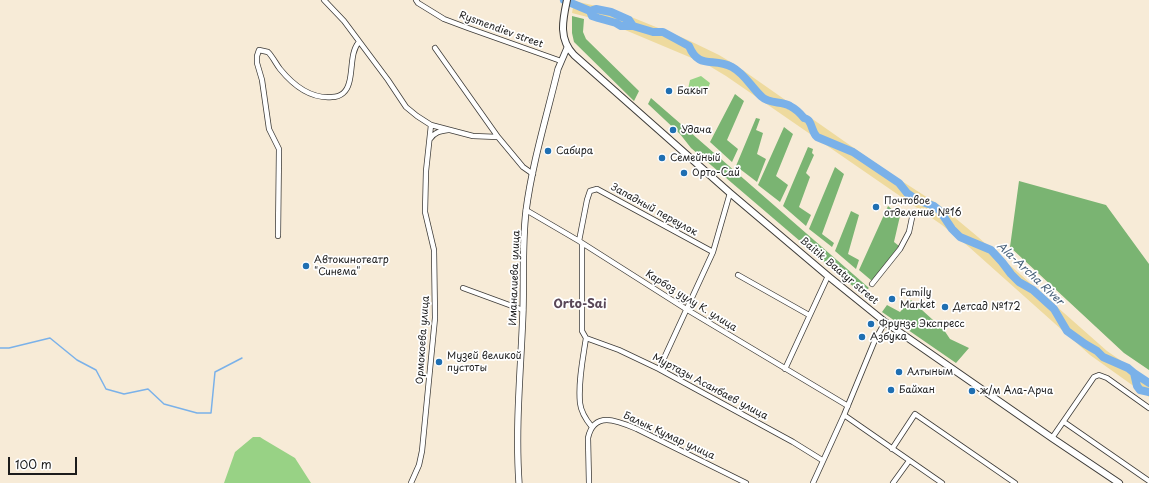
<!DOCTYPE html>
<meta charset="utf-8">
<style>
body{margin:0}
#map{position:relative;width:1149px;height:483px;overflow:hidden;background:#f7ebd7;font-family:"Playpen Sans",sans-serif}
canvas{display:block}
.scale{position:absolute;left:8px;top:457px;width:69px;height:18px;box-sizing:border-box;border:2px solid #1c1c1c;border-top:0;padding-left:5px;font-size:12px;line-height:14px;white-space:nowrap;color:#1c1c1c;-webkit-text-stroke:3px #fff;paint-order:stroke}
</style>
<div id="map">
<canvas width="1149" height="483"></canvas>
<div class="scale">100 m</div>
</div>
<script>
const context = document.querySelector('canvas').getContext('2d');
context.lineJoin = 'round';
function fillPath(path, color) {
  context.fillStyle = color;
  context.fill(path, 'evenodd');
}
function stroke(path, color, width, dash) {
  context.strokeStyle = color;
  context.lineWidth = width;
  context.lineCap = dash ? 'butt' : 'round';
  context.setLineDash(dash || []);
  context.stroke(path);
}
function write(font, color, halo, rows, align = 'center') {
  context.font = font + ' "Playpen Sans",sans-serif';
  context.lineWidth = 3.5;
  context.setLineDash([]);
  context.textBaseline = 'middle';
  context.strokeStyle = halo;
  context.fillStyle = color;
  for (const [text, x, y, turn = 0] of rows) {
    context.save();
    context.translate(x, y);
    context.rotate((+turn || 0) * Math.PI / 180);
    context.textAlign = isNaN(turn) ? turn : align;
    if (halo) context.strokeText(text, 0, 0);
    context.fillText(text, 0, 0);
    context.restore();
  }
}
fillPath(new Path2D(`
 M701,76L710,83L706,94L692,95L688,89L690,80Z
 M253,437H260L263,439L295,458L311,483H224L235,452Z`), '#98d285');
fillPath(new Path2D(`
 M572,16L584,19L583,32L586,39L639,91L634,101L574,42L572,33Z
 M735,94L744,101L727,140L738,149L732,162L710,142Z
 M651,98L869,288L862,294L691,148L680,134L648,104Z
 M756,118L760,119L756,130L763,133L757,154L766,159L757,182L736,166Z
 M784,127L793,134L776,176L788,185L780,202L758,185Z
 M808,147L813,149L812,153L814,155L806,173L810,177L799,207L811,215L806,226L783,206Z
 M835,167L844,174L822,234L834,243L832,247L809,229Z
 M1019,181L1106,205L1149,264V370L1124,353L1010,247Z
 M888,206L900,216L894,242L899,246L872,281L859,270Z
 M851,211L859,215L848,254L859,260L856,269L835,251Z
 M911,300L944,330L950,339L969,348L956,363L882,312L887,305L900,312Z`), '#7ab472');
fillPath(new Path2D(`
 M574,1L614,10L688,40L719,55L734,64L891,174L942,207L978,237L1107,351L1149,380V397L1090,355L969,247L942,225L726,76L706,64L618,27L603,21L572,13Z`), '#eeda9e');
stroke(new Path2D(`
 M0,348H9L50,338L77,360L96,370L106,389L124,394L148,389L164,404L197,413H211L215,372L242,358`), '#7ab1e9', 1.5);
stroke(new Path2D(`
 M564,0L590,11L596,9L611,12L629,20L633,26L653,32H663L689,46C699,70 713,57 732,67C745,74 751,87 762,97C769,104 782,101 790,106C796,109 800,113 804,118C805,118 809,120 809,121C813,127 812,132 817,137L853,152L899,183L907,193L917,200L934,206L940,211L952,229L960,237L991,250L1002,262L1011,274L1019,282L1033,290L1043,299L1054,309L1067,331L1085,344L1097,351L1103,357L1128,368L1134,373L1137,386L1140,390L1149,392
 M590,11L592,16L598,18L616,23L621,26H633
 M1134,373L1149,383`), '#7ab1e9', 8);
const minor = new Path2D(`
 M324,0L344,21L388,80L406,107L417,116L431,125L473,136L498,137L523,167L533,174
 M416,0L418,3L444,19L468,28L561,61
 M435,48L498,137
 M430,139C435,132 440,131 448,130
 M526,210L579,241L686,309L848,406
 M278,236L279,149L269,129L262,80L257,63V56L259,50L268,52C273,57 276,64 280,69C293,85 310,99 332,97C341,97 347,91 349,83C353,70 350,52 359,42
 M579,241L587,200L590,191L597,189L713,252
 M582,244V331L586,338
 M738,275L809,315
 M872,284L900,249L909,232L913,213
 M463,288L523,310
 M586,338L619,350L659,369L793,442L822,460
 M586,338C583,358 578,382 580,403C581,412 587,421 592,427
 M659,369L713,252L730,193
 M785,369L828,276
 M844,415L942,483
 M1064,422L1149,481
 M1052,438L1094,377L1099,375L1107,378L1149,408
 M892,449L915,414L1015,483
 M411,483L419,465L422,451L435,318L434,250L425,212L426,171L431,125
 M589,483L588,438C594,410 618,421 637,429L746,483
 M813,483L844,415L875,340L885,322
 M893,483L909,461`);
const tertiary = new Path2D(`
 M519,483C515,425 521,368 523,311C524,277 522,244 526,211C532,164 547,115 558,69L567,48`);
const secondary = new Path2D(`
 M567,0C563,19 558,39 574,55L730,193L828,276L885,322L1052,438L1119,483`);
stroke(minor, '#3d3b38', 6);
stroke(tertiary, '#3d3b38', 7);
stroke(secondary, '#3d3b38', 8);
stroke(minor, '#fff', 4.5);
stroke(tertiary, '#fff', 5.5);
stroke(secondary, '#fff', 6);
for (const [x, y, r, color] of [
 [669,91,4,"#1f6fb2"],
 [673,130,4,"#1f6fb2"],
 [548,151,4,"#1f6fb2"],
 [662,158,4,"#1f6fb2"],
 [684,173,4,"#1f6fb2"],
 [876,207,4,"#1f6fb2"],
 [306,266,4,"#1f6fb2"],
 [892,299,4,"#1f6fb2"],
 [945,307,4,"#1f6fb2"],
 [871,324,4,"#1f6fb2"],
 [862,337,4,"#1f6fb2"],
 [439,362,4,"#1f6fb2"],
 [899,372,4,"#1f6fb2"],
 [891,390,4,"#1f6fb2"],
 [972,391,4,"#1f6fb2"]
]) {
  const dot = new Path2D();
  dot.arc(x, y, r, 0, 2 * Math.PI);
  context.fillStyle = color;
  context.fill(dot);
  stroke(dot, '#fff', 1.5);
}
write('10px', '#1c1c1c', '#fff', [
 ["Rysmendiev street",501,30,20],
 ["Западный переулок",654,210,29],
 ["Baitik Baatyr street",839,271,40],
 ["Иманалиева улица",515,278,-88],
 ["Карбоз уулу К. улица",691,301,32],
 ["Ормокоева улица",423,340,-86],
 ["Муртазы Асанбаев улица",710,387,28],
 ["Балык Кумар улица",669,436,25]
]);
write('10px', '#1c1c1c', '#fff', [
 ["Бакыт",677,91],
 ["Удача",681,130],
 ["Сабира",556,151],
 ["Семейный",670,158],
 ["Орто-Сай",692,173],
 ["Почтовое",884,201],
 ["отделение №16",884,213],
 ["Автокинотеатр",314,260],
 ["\"Синема\"",314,272],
 ["Family",900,293],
 ["Market",900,305],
 ["Детсад №172",953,307],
 ["Фрунзе Экспресс",879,324],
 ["Азбука",870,337],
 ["Музей великой",447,356],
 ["пустоты",447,368],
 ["Алтыным",907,372],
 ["Байхан",899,390],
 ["ж/м Ала-Арча",980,391]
], 'left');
write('italic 11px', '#465f78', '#fff', [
 ["Ala-Archa River",1030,274,43]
]);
write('bold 12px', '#594758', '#fff', [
 ["Orto-Sai",580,305]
]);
</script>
